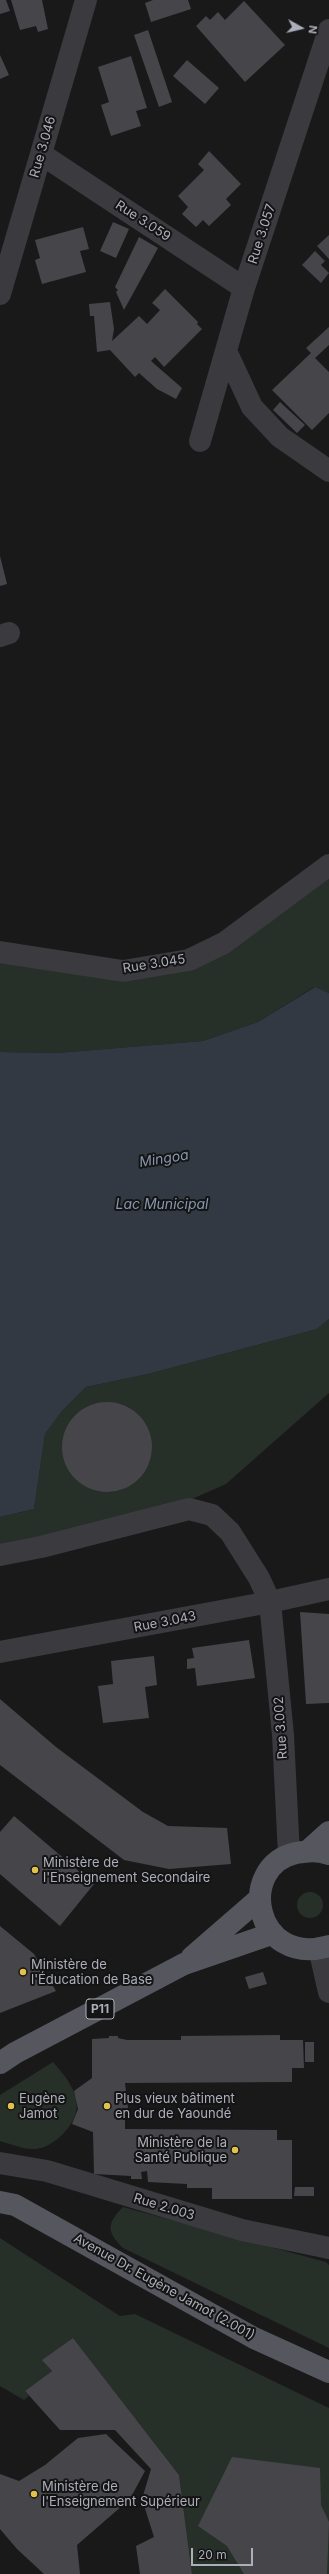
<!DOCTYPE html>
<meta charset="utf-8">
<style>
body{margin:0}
#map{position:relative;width:329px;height:2574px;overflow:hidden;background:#19191a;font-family:Inter,sans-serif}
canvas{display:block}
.north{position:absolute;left:281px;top:8px;width:40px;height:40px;-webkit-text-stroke:3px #141415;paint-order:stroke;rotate:98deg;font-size:11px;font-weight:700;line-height:16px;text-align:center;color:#acaeb9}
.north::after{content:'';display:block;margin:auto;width:14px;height:18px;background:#acaeb9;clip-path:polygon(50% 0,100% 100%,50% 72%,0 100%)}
.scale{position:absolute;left:191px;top:2548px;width:62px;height:18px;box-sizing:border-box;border:2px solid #acaeb9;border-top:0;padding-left:5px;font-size:12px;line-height:14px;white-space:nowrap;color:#acaeb9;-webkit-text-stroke:3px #141415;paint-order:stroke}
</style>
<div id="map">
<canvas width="329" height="2574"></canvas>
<div class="north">N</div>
<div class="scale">20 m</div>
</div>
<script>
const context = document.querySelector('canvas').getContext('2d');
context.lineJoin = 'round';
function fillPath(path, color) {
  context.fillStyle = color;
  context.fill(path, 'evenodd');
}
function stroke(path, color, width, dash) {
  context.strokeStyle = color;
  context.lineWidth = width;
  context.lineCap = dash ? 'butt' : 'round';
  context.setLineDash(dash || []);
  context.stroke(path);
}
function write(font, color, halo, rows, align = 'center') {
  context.font = font + ' Inter,sans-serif';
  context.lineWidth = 4;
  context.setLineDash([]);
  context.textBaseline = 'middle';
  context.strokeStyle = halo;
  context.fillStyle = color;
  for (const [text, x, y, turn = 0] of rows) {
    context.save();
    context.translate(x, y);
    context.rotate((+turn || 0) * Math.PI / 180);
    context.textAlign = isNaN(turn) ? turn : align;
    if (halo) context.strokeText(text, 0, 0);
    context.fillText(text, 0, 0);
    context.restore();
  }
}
fillPath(new Path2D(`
 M329,863V993L314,987L258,1022L203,1041L57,1053L0,1052V946L11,955L192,964Z
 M329,1319V1393L226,1484L192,1499L0,1548V1517L34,1509L45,1434L62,1411L86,1387L148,1374L317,1329Z
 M297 1905a13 13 0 1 1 26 0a13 13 0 1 1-26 0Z
 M53,2062C74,2086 89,2107 63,2134C56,2141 46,2148 36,2149C24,2150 11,2144 0,2141V2095Z
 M123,2207L326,2262L329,2265V2348L123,2248C107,2232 106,2224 123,2207Z
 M0,2238L120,2316L135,2314L329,2408V2574H192L179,2475L73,2338L43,2360L52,2371L25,2391L29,2396L24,2400L0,2386Z`), '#272f29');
fillPath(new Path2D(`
 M315,987L329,993V1319L317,1329L148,1374L86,1387L62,1411L45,1434L34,1509L0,1517V1052L57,1053L203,1041L258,1022Z`), '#333942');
fillPath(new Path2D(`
 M0,0H6L10,11L0,14Z
 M11,0H42L48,29L38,32L36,26L20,30Z
 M153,0H188L191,9L151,22L145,3Z
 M244,1L285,45L245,82L196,26L206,16L210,20L218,12L225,20Z
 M148,30L172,102L159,107L134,35Z
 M0,55L9,75L0,79Z
 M131,56L147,108L136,111L141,126L111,136L101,105L109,102L98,67Z
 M187,60L219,88L205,104L173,76Z
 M209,151L241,184L226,199L231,205L209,226L203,220L196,227L182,214L188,207L178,196L204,170L198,164Z
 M113,222L129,229L116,258L100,251Z
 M83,227L89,249L80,251L86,272L42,284L35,260L40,258L35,240Z
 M329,235V259L317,246Z
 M139,237L158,248L124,310L116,292L118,290L115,287Z
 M315,251L325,261L321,265L329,273L321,283L302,265Z
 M165,289L198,322L197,324L202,329L164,367L155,357L151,361L182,388L176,399L157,389L139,373L135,377L110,350L97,352L94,316H90L89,304L110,302L114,329L112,341L139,316L147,324L160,310L152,303Z
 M329,327V345L315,358L329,372V413L312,430L272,390L311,353L306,348Z
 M280,402L305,425L297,433L273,410Z
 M0,556L7,584L0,586Z
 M62 1447a45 45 0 1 1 90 0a45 45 0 1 1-90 0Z
 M300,1612L329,1614V1703L306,1704Z
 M249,1640L255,1678L197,1686L195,1668L187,1669V1659L194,1658L192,1648Z
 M154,1656L157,1685L145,1687L149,1718L103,1723L98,1686L113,1684L111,1661Z
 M0,1699L56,1747L143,1812L168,1826L227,1828L231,1864L169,1869L124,1860L0,1765Z
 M14,1816L94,1884L60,1926L0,1874V1832Z
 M0,1926L34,1954L56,1991L0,2013Z
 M263,1972L267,1984L249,1989L245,1977Z
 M280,2035V2040H303L304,2068H292V2082L125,2083L129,2116H125V2129L277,2130V2140H292V2199H212V2188H187V2184L148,2182L147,2171L141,2172L142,2179H131V2176L94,2174L93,2132L72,2124L78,2109L74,2091L92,2078V2039L109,2038V2036H118V2038L127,2040H181V2036Z
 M305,2042H314V2062H305Z
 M295,2187H314V2196H294Z
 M73,2338L179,2475L192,2574H140L136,2546L154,2537L142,2499L151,2469L115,2430H60L25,2391L52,2371L42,2360Z
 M106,2434L145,2471L130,2499L77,2545L80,2574H44L17,2549L0,2529V2474L19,2481L45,2465L78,2438Z
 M232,2457L320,2468L321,2505L329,2522L327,2574H244L227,2546L198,2526Z`), '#46464a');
stroke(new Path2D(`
 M41,154L244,288
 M0,294L86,0
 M226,351L252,407L280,437L329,471
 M200,441L244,288L329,30
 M0,636L9,633
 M0,952L123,971L189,960L224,943L329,865
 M0,1555L41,1547L189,1509L212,1515L230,1532L259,1578L270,1602L283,1735L289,1855
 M0,1652L270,1602L329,1589
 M319,1948L329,1992
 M0,2163L47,2171L242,2230L329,2248`), '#3a3a3f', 22);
stroke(new Path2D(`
 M309,1850L329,1832
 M329,1854C317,1850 308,1851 296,1853C236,1866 254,1968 329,1946
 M192,1957L260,1898
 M0,2063L15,2053L184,1964L271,1934
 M0,2202L15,2205L254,2338L329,2372`), '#56575e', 22);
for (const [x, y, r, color] of [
 [35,1870,4,"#e1c34a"],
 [23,1972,4,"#e1c34a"],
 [11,2106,4,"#e1c34a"],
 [107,2106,4,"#e1c34a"],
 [235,2150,4,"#e1c34a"],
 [34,2494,4,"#e1c34a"]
]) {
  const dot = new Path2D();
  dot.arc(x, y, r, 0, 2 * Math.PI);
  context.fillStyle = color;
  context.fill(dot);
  stroke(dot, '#141415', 1.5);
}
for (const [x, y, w] of [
 [100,2009,28]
]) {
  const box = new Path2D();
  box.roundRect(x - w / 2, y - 10, w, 20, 3);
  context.fillStyle = '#141415';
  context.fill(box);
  stroke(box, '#acaeb9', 1);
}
write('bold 12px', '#acaeb9', null, [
 ["P11",100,2009]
]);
write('13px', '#acaeb9', '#141415', [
 ["Rue 3.046",43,147,-74],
 ["Rue 3.059",143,221,33],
 ["Rue 3.057",262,234,-72],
 ["Rue 3.045",154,964,-9],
 ["Rue 3.043",165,1622,-11],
 ["Rue 3.002",281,1728,-94],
 ["Rue 2.003",164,2207,17],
 ["Avenue Dr. Eugène Jamot (2.001)",164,2287,29]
]);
write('13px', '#acaeb9', '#141415', [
 ["Ministère de",43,1863],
 ["l'Enseignement Secondaire",43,1878],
 ["Ministère de",31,1965],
 ["l'Éducation de Base",31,1980],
 ["Eugène",19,2099],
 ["Jamot",19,2114],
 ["Plus vieux bâtiment",115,2099],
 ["en dur de Yaoundé",115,2114],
 ["Ministère de la",227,2143,"right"],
 ["Santé Publique",227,2158,"right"],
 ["Ministère de",42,2487],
 ["l'Enseignement Supérieur",42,2502]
], 'left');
write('italic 14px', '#8797b0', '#141415', [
 ["Mingoa",164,1159,-9],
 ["Lac Municipal",162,1205]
]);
</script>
